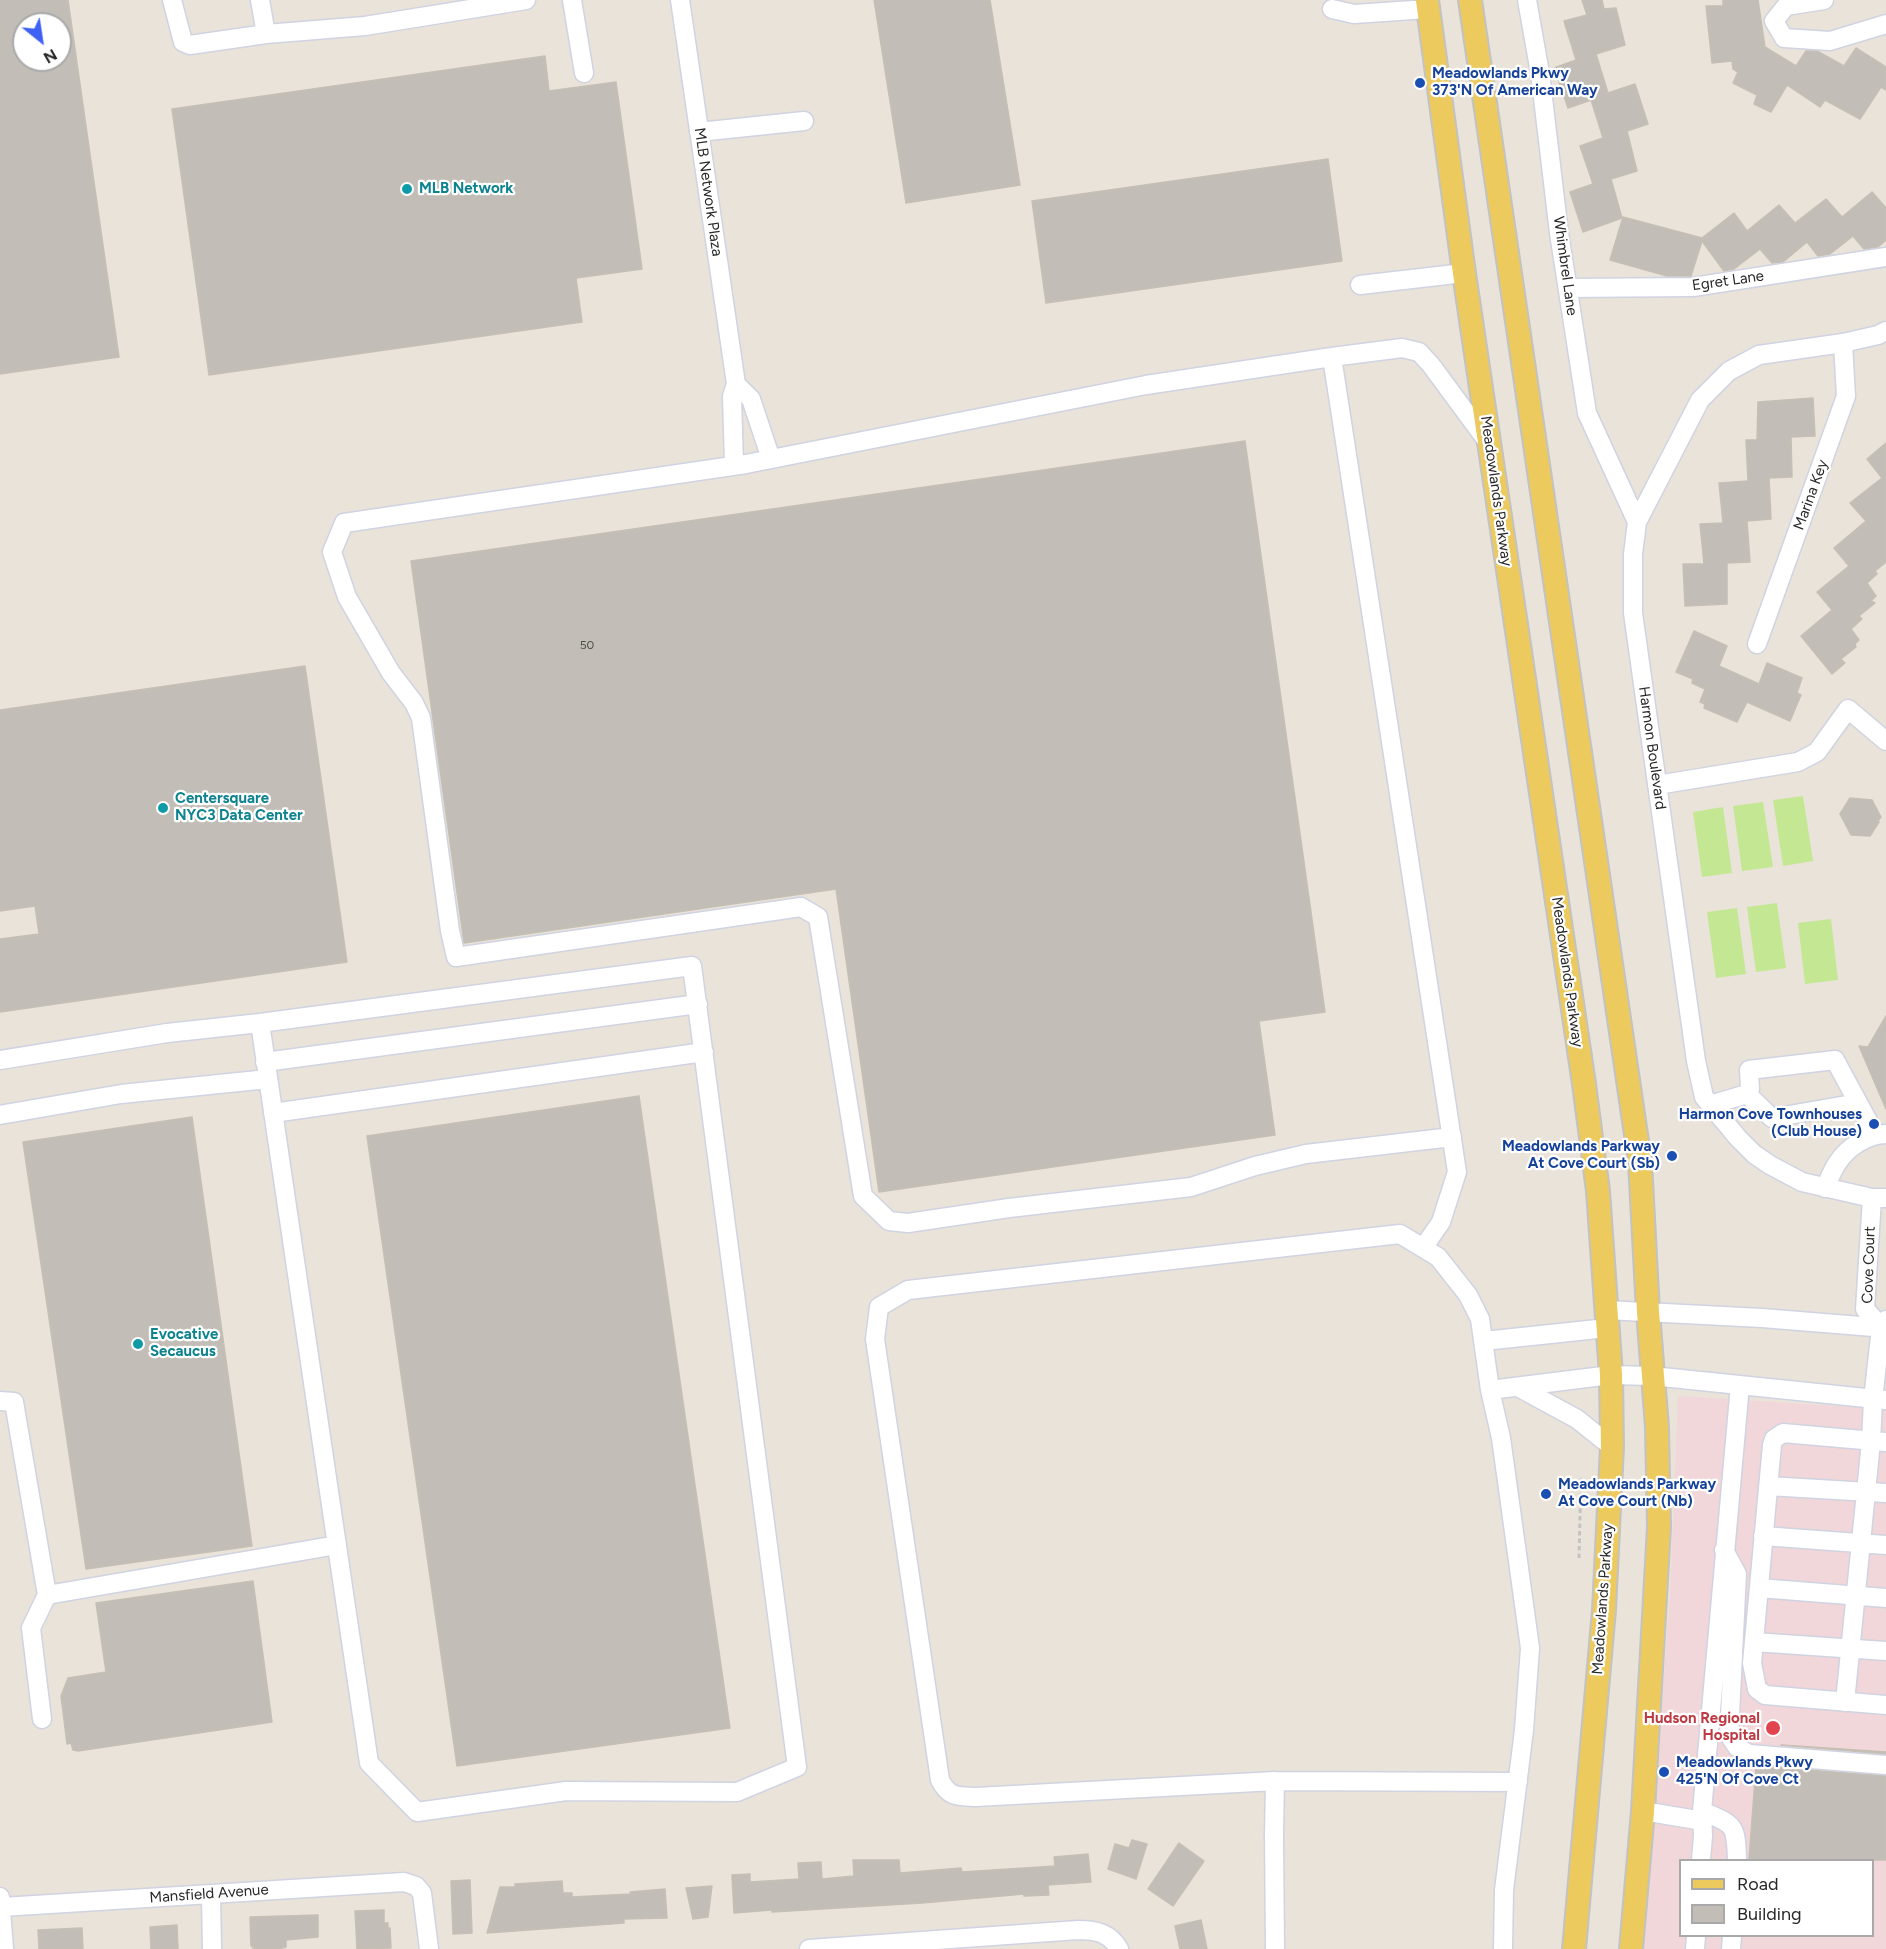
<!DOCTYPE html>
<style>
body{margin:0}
#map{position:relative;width:1886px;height:1949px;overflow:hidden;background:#eae3da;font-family:Figtree,sans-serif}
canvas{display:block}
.legend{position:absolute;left:1679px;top:1859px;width:195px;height:78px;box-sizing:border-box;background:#fff;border:2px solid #a9a9a9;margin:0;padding:8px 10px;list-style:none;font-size:18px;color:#282828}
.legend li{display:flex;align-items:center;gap:12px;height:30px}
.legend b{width:30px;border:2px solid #a9a9a9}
.north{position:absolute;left:12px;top:12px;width:60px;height:60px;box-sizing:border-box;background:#fff;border:2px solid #a9a9a9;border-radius:50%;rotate:150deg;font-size:16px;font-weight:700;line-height:24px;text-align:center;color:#282828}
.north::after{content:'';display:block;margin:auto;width:21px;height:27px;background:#3e60f4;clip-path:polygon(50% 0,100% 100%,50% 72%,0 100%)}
</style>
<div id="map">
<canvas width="1886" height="1949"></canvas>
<ul class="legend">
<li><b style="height:8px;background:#ecca5e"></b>Road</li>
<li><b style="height:16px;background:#c2bdb6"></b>Building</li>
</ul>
<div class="north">N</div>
</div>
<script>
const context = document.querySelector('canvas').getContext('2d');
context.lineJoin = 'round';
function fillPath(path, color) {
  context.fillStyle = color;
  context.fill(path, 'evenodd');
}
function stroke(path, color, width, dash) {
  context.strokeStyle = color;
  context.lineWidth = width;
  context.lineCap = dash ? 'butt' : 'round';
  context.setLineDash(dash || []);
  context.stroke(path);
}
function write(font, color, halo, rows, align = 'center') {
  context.font = font + ' Figtree,sans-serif';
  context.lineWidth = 4.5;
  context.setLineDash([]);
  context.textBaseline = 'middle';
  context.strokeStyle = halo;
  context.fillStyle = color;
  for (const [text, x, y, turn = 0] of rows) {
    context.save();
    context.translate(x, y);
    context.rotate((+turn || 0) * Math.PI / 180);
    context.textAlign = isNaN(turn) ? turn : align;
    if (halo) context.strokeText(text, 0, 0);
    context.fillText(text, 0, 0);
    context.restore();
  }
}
fillPath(new Path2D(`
 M1678,1396L1886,1409V1949H1643L1670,1596ZM1680,1860H1872V1936H1680Z`), '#f1d7d9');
fillPath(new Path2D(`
 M1803,796L1813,861L1783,866L1773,800Z
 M1763,802L1773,867L1742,871L1733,806Z
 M1723,807L1732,873L1702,877L1693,812Z
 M1777,903L1786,968L1756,972L1747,907Z
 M1737,908L1746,974L1716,978L1707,912Z
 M1831,919L1838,980L1805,984L1798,923Z`), '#c4e794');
const building = new Path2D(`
 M0,0H68L119,357L0,374ZM24,24H60V60H24Z
 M874,0H990L1020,185L906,203Z
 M1582,0H1602L1604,9L1616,8L1625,45L1596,54L1608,93L1635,84L1648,124L1627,131L1637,171L1611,179L1622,218L1583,232L1570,192L1593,184L1580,146L1603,138L1591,100L1568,108L1554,68L1576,60L1564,21L1587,15Z
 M1723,0H1758L1765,47L1796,66L1806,51H1817L1844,66L1856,48L1886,67V90L1881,87L1860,119L1825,100L1820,107L1787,85L1771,112L1754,104L1757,95L1733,83L1738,72L1733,69L1732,61L1712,63L1706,6H1723Z
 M545,56L549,91L616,82L642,269L576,278L582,322L209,375L172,109Z
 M1328,159L1342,261L1046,303L1032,201Z
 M1872,192L1886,208V240L1878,247L1864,249L1853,236L1830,254L1818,256L1807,242L1783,262L1772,263L1760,249L1734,269L1724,271L1702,241L1691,276H1667L1610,260L1623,217L1702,238L1734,213L1747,231L1779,205L1795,223L1826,199L1842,217Z
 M1813,398L1815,436L1791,437L1792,477L1769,478L1771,519L1747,521L1750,562L1727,563V604L1685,606L1683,564H1704L1700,524L1723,523L1719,483L1748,481L1746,440H1757L1758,402Z
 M1245,441L1325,1012L1259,1021L1275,1135L879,1192L836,889L464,943L411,561Z
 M1886,443V562L1875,571L1877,574L1867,583L1876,596L1871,601L1875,603L1859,616L1862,619L1851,629L1859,640L1855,644L1856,647L1841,659L1845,663L1832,674L1801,636L1832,610L1817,592L1849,566L1834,548L1866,521L1850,503L1882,478L1867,459Z
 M1694,631L1727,646L1719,666L1759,684L1767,663L1802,678L1797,693L1801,695L1790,721L1747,702L1737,722L1704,708L1705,704L1700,702L1705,689L1692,683L1693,679L1676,672Z
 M305,666L347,962L0,1012V939L39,934L35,906L0,911V710Z
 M1850,798L1872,800L1881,817L1878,821L1879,822L1870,836L1851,835L1840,814Z
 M1886,1016V1109L1859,1046L1868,1047Z
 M639,1096L730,1728L457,1766L367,1136Z
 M192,1117L252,1546L86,1569L23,1142Z
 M253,1581L272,1722L78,1751L73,1750L71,1743L67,1744L61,1696L68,1678L106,1672L96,1603Z
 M1781,1745L1886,1752V1754Z
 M1756,1766L1886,1776V1860H1749Z
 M1132,1840L1147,1844L1136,1879L1108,1869L1115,1844L1129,1848Z
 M1179,1843L1204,1861L1173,1906L1148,1889Z
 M1088,1854L1091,1882L1048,1885L1049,1895L1024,1896V1894L922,1903L772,1912V1910L734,1913L732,1875L750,1874V1882L799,1879L798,1863L821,1862L822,1879L854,1876L853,1860H899L900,1873L961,1868L962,1872L1055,1866L1054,1857Z
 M470,1880L472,1933L453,1934L451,1881Z
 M562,1881L563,1893H572V1897L631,1894L630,1892L665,1889L667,1918L624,1919V1923L487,1933L500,1887H515V1884Z
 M712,1886L708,1917L693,1919L686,1888Z
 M384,1910V1923H388V1929L390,1928L391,1948L357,1949L355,1911Z
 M318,1915V1937L286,1940V1947L279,1949H253V1946H251L250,1917Z
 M1201,1920L1207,1949H1180L1175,1926Z
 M177,1925L178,1949H151L150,1927Z
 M82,1928L83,1949H39L38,1930Z`);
fillPath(building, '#c2bdb6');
stroke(building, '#c5bfb4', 1.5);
const minor = new Path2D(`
 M172,0L183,42L190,45L266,34L365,26L526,0
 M260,0L266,34
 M572,0L584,73
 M680,0L736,384
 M1527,0L1540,73L1559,233L1587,413L1637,522
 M1824,0L1786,6L1774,21L1784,38L1830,41L1886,24
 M1332,9L1354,14L1428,9
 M699,132L804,121
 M1360,285L1464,273
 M1568,288L1693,287L1886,257
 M1886,331L1878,335L1843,343L1759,355L1729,371L1700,400L1637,522L1633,554V613L1696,1061L1704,1097L1738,1138L1754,1154L1770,1165L1802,1182L1872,1198H1886
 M1332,357L1146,385L746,464L344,523L332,552L347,597L391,673L414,703L421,718L450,931L456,957L801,907L818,917L863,1196L889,1221L908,1223L1009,1208L1191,1187L1255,1166L1306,1154L1452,1137
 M734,465L732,396L736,384L751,399L771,459
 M1757,644L1846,396L1843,343
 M1657,785L1798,762L1817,752L1848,709L1886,741
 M0,1060L167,1033L260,1023L692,966L797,1767L737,1792L566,1791L417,1812L369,1763L260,1023
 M265,1062L698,1004
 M1747,1094L1772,1118L1858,1103
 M1710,1105L1747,1094L1750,1089L1749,1070L1835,1060L1875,1134
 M273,1113L704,1052
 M0,1115L121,1094L268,1079
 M1825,1188C1829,1179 1833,1169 1838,1162C1848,1147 1868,1134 1886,1134
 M1872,1198L1865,1309L1881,1327
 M1423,1248L1441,1222L1457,1172L1332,357L1402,348L1419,352L1431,365L1490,445
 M1606,1310L1762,1318L1886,1328
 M1484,1341L1607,1328
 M1518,1387L1577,1419L1612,1447
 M1490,1390L1611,1375L1652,1376L1886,1400
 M0,1401L14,1402L47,1595L337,1545
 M1886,1442L1783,1433L1774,1439L1772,1445L1752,1663L1757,1689L1765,1695L1886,1705
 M1768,1486L1886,1493
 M1763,1536L1886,1545
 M1724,1550L1737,1574L1729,1735L1737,1747L1749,1754L1886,1765
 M1759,1588L1886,1598
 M1754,1642L1886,1651
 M1845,1702L1871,1442L1873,1400L1881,1327L1886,1320
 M42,1719L31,1628L47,1595
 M1275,1781L1518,1782
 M1643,1811L1703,1821
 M1702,1811C1735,1825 1736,1824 1737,1860
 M1701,1860L1703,1836L1702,1811L1740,1385
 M211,1894L212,1949
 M0,1897L4,1949
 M2,1907L404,1882L416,1886L422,1893L429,1949
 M809,1949L1078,1930C1096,1930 1110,1933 1119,1949
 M1275,1949L1274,1834L1275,1781L976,1797C958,1796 949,1798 940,1780L875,1339L879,1307L908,1290L1400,1234L1438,1257L1468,1295L1480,1319L1490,1390L1501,1438L1530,1648L1524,1730L1504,1890L1503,1949
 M1695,1949L1696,1936
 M1731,1949L1732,1936`);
const major = new Path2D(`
 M1427,0L1464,273L1584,1084L1598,1191L1611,1375L1612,1447L1604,1610L1574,1949
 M1470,0L1640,1162L1648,1312L1657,1427L1659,1527L1643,1811L1631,1949`);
stroke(minor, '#d0d3e1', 21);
stroke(major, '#c3c3c3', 26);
stroke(new Path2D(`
 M1579,1558L1581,1476`), '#c3c3c3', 3, [4.5, 3]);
stroke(minor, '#fff', 18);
stroke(major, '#ecca5e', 22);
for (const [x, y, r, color] of [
 [1420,83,6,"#1a4fb4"],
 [407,189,6,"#0f9aa8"],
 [163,808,6,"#0f9aa8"],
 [1874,1124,6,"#1a4fb4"],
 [1672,1156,6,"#1a4fb4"],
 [138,1344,6,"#0f9aa8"],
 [1546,1494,6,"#1a4fb4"],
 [1773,1728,8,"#e0444e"],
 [1664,1772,6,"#1a4fb4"]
]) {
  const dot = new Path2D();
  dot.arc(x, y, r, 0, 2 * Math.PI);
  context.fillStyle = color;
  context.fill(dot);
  stroke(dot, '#fff', 2);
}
write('12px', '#4e4d4c', null, [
 ["50",587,645]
]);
write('bold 15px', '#164399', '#fff', [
 ["Meadowlands Pkwy",1432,74],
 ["373'N Of American Way",1432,91],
 ["Harmon Cove Townhouses",1862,1115,"right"],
 ["(Club House)",1862,1132,"right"],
 ["Meadowlands Parkway",1660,1147,"right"],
 ["At Cove Court (Sb)",1660,1164,"right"],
 ["Meadowlands Parkway",1558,1485],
 ["At Cove Court (Nb)",1558,1502],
 ["Meadowlands Pkwy",1676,1763],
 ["425'N Of Cove Ct",1676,1780]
], 'left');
write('bold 15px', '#0d838f', '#fff', [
 ["MLB Network",419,189],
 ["Centersquare",175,799],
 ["NYC3 Data Center",175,816],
 ["Evocative",150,1335],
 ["Secaucus",150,1352]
], 'left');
write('15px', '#282828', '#fff', [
 ["MLB Network Plaza",708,192,82],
 ["Whimbrel Lane",1565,266,82],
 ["Egret Lane",1728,281,-8],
 ["Meadowlands Parkway",1496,491,82],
 ["Marina Key",1811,495,-70],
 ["Harmon Boulevard",1652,748,82],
 ["Meadowlands Parkway",1567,972,82],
 ["Cove Court",1869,1265,-88],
 ["Meadowlands Parkway",1603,1599,-86],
 ["Mansfield Avenue",209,1894,-4]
]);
write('bold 15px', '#be3a42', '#fff', [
 ["Hudson Regional",1760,1719],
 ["Hospital",1760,1736]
], 'right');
</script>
